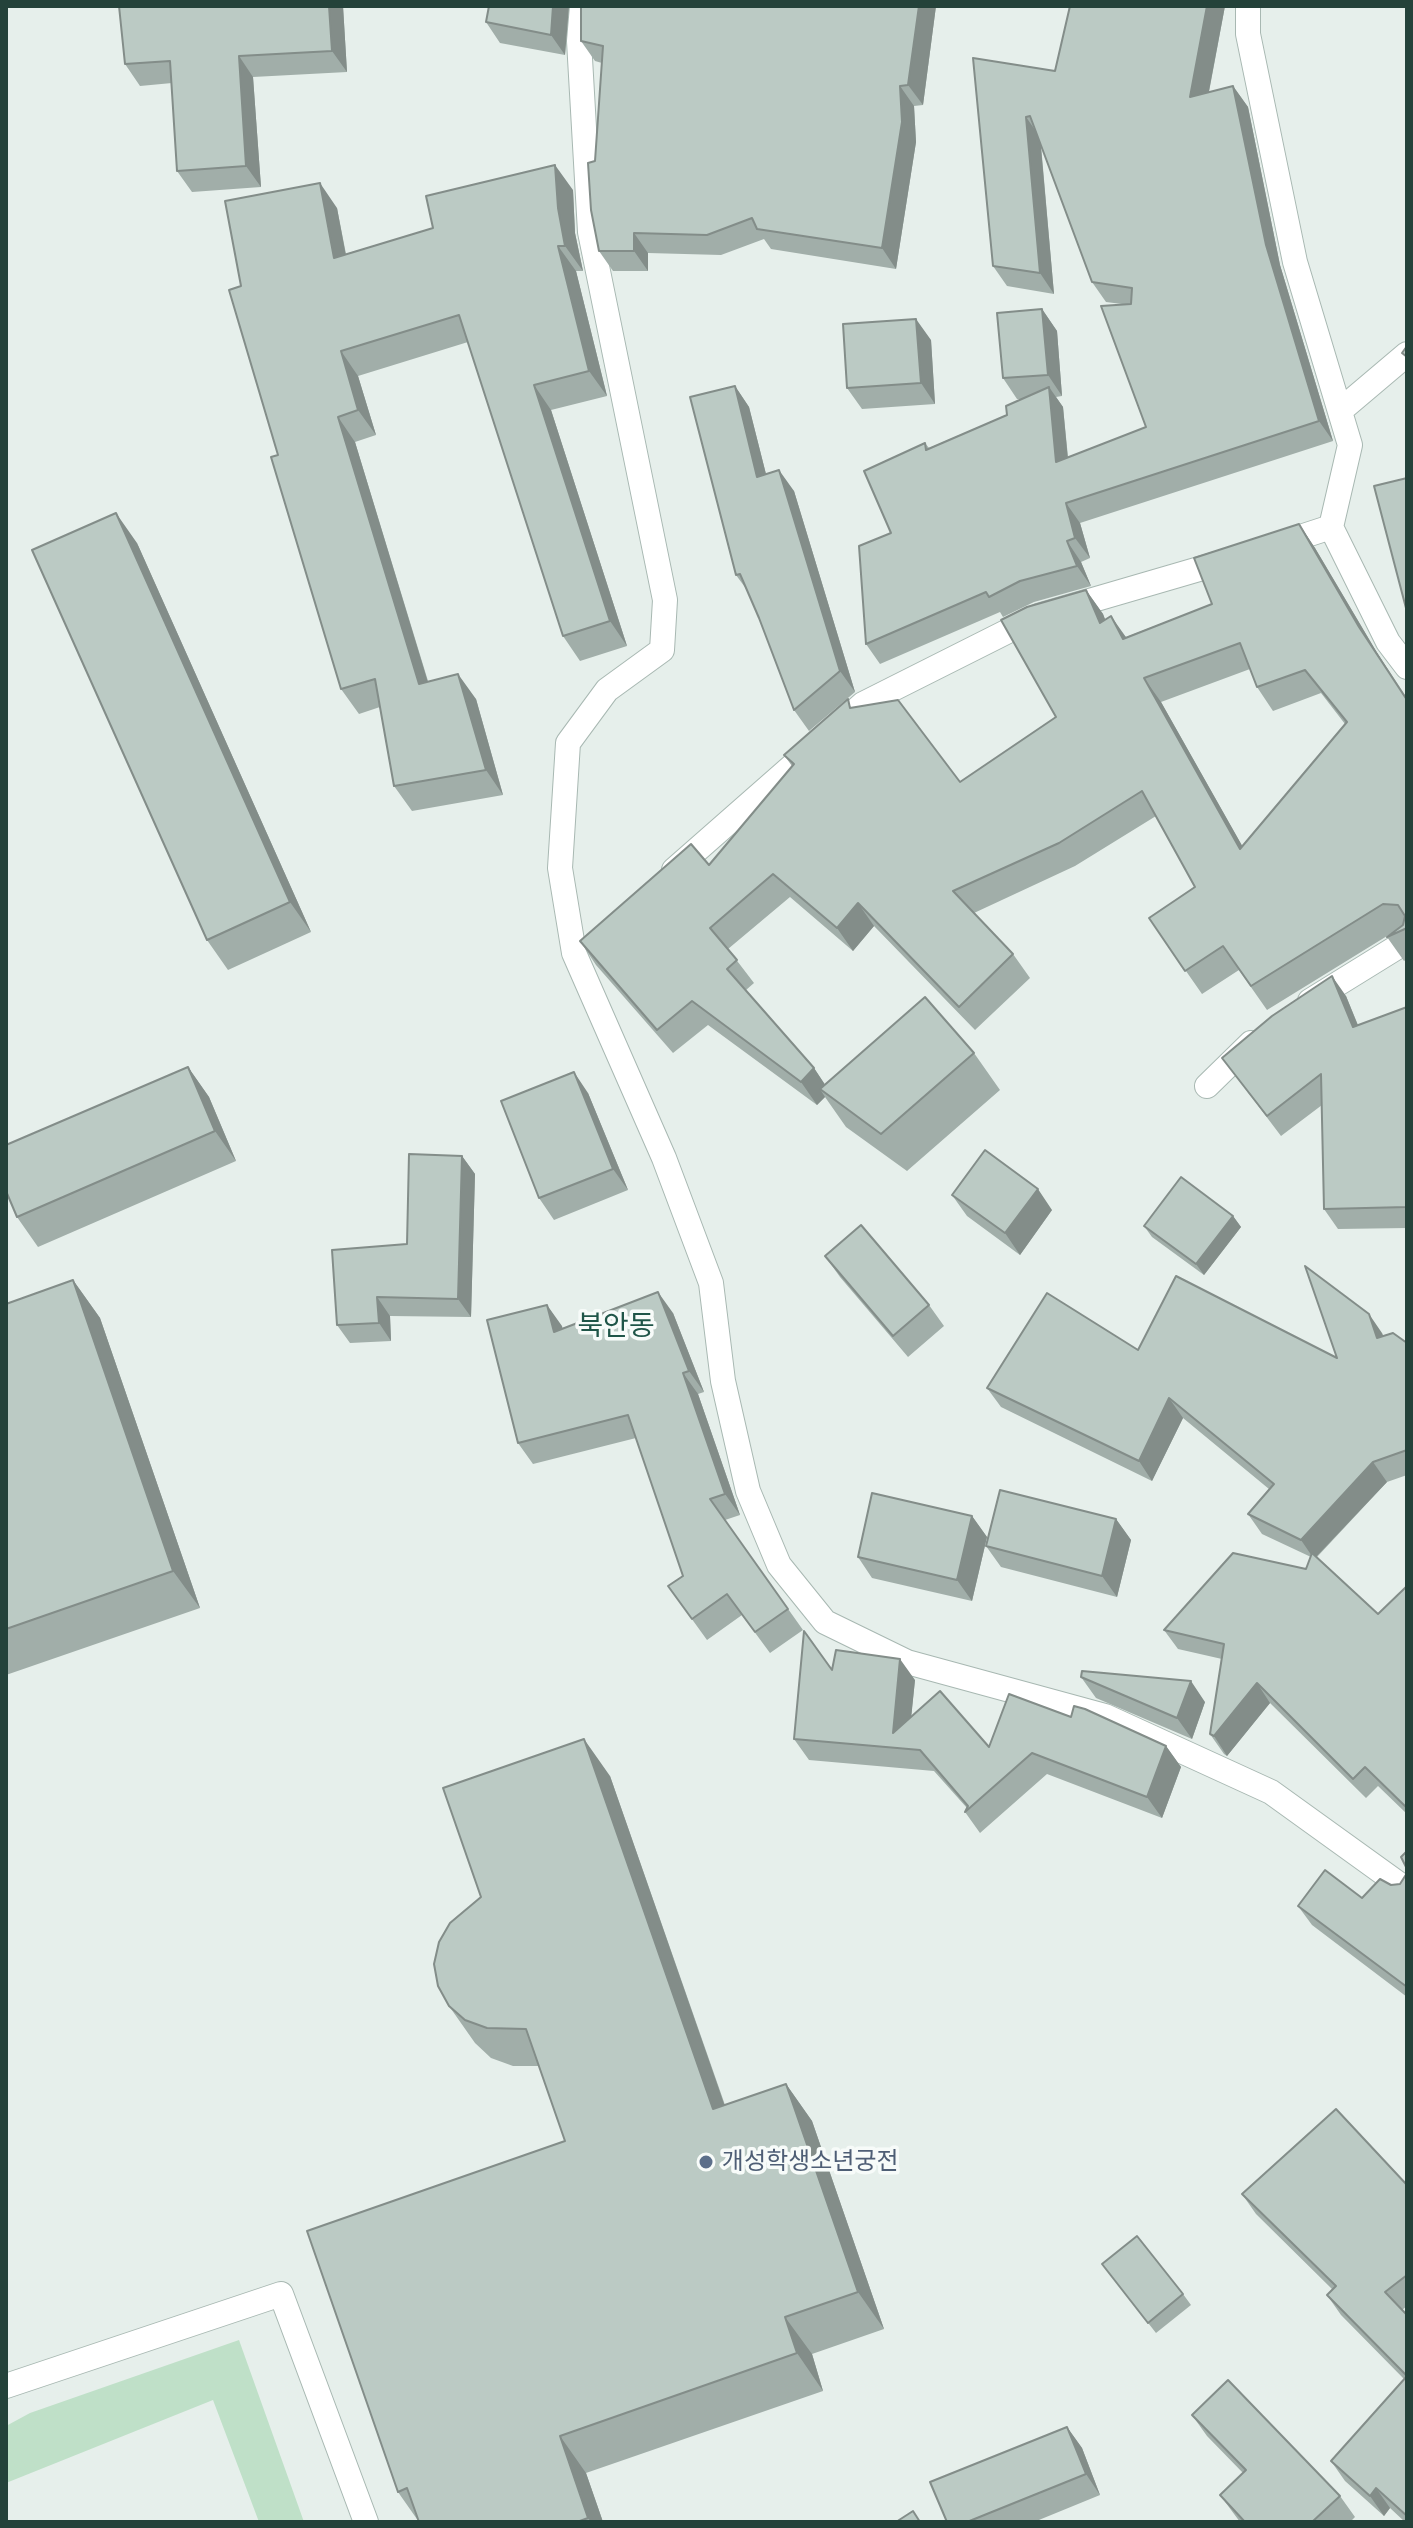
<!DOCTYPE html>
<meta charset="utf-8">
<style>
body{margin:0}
#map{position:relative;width:1413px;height:2528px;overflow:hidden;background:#e6efeb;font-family:Mulish,sans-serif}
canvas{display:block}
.frame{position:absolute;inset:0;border:8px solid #24423a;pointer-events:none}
</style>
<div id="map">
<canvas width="1413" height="2528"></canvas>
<div class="frame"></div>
</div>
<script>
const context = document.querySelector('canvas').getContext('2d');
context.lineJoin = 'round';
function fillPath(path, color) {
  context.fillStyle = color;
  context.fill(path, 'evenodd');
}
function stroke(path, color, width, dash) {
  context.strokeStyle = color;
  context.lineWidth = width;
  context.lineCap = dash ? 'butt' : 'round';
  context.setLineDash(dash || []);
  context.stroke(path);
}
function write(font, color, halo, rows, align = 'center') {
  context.font = font + ' Mulish,"Noto Sans KR",sans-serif';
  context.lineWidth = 7;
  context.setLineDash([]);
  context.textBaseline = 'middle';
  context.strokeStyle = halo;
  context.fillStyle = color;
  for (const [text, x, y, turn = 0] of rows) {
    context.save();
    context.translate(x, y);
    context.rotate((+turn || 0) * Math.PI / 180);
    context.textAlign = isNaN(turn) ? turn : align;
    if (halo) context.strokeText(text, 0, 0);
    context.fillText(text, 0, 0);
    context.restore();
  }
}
fillPath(new Path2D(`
 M239,2340L304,2522H259L213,2400L6,2483V2426L30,2413Z`), '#bfe0c8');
const street = new Path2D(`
 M582,6L579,41L590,232L665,600L662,650L607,690L568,743L560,868L574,953L664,1158L711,1283L723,1381L748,1491L779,1565L825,1622L907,1662L1105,1716L1271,1792L1407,1890
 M1248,6V34L1295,262L1350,445L1331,527L1388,642L1407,667
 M1342,409L1407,354
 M1276,545L1331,527
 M674,870L863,704L1038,616L1230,560
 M1310,1001L1407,941
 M1207,1086L1251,1043
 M6,2386L281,2294L366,2522`);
stroke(street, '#a8b8b2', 26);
stroke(street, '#fff', 24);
fillPath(new Path2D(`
 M119,6H343L347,72L253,77L261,187L192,192L177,171L172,83L140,86L125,64Z
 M489,6H569L565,55L500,43L486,22Z
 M936,6L923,105L914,106L916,142L896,269L771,249L764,239L721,255L648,253V271H613L599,251L595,161L602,63L595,61L581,41Z
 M1225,6L1209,92L1233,86L1248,107L1280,265L1333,441L1080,523L1090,558L1081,562L1091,586L1034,602L1003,617L1000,612L880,664L866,644L891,533L925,443L929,448L1007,415L1023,399H1017L1003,378L1042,309L1057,331L1062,396L1056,397L1063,407L1068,457L1146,427L1122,304L1106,302L1092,282L1041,145L1054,294L1007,286L993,266L973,58L1055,71Z
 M573,190L575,233L583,271H576L607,396L551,410L627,646L580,661L563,636L468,342L358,376L376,435L355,442L428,681L476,699L503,795L412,811L394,786L380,707L359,714L341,689L278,455L337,208L346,254Z
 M931,340L935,404L862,409L847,388Z
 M735,386L749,407L766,474L794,491L855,692L809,731L794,710L759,618L747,590L736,575Z
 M1299,524L1315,548L1376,651L1407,698V959L1404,961L1387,937L1400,928L1267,1010L1239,970L1202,994L1149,918L1195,887L1156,816L1075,866L974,913L1013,954L1030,978L975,1030L874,926L853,951L790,897L728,949L754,983L746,990L814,1068L825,1085L974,1053L1000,1090L907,1171L846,1127L825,1097L817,1105L708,1025L673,1053L596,965L580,941L709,865L792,766L784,755L853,708L960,782L1056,717L1086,590L1103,614L1105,620L1126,637L1212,604ZM1250,669L1257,687L1273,711L1321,693L1345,724L1242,846L1161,702Z
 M137,543L311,932L228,970L207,940Z
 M1346,996L1358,1025L1407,1007V1228L1338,1229L1324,1209L1322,1105L1281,1136L1222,1058Z
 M188,1067L209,1097L236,1161L38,1247L17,1217Z
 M588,1093L628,1190L554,1220L539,1198Z
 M462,1156L475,1174L471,1317L390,1316L391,1341L350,1343L337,1325L407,1244Z
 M952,1195L1052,1210L1020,1255L967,1216Z
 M1233,1216L1241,1227L1204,1275L1152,1237L1144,1226Z
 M825,1256L929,1305L944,1326L908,1357L840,1277Z
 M73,1280L100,1318L200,1608L6,1675V1304Z
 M547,1305L562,1328L673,1313L704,1392L698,1394L740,1515L725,1520L803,1630L770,1653L742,1615L707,1640L668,1586L683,1576L636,1438L533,1464L518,1443Z
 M1382,1333L1383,1336L1407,1343V1475L1387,1482L1317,1557L1378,1614L1407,1586V1814L1378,1786L1366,1798L1270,1703L1227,1756L1224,1754L1210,1734L1222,1659L1178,1649L1164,1630L1306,1569L1311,1557L1262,1534L1248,1514L1269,1489L1183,1418L1152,1481L1001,1407L987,1388L1138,1350L1337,1358Z
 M972,1516L987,1537L972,1601L872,1578L858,1557Z
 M1116,1519L1131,1540L1117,1597L1001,1567L986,1546Z
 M832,1670L915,1680L911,1717L989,1747L1071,1717L1166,1746L1181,1767L1162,1818L1047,1774L980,1833L965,1812L967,1808L934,1771L809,1760L794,1739Z
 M1081,1677L1205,1702L1192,1739L1096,1698Z
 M610,1776L725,2105L786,2084L812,2121L884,2329L812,2354L823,2391L586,2473L603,2522H419L398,2492L565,2141L539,2066H513L491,2058L475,2043L449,2006L481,1897Z
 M1407,1873V1997L1312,1925L1298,1906L1362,1898L1391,1885L1400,1884Z
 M1407,2185V2306L1402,2310L1407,2315V2522H1405L1390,2508L1384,2516L1345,2481L1331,2461L1404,2379L1341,2315L1327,2295L1333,2290L1256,2214L1242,2194Z
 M1102,2264L1183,2294L1191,2305L1156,2333Z
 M1192,2415L1340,2496L1355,2517L1350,2522H1240L1220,2495L1243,2473L1207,2436Z
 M1067,2427L1082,2448L1100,2495L1034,2522H947Z`), '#a1aea9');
fillPath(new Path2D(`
 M329,6H343L347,72L332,51Z
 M553,6H569L565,55L551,35Z
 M919,6H936L923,105L908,85Z
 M1207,6H1225L1204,117L1190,97Z
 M239,56L253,77L261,187L246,166Z
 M900,86L914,106L916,142L896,269L882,248Z
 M1233,86L1248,107L1280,265L1333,441L1319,421L1266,245Z
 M1026,117L1040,137L1054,294L1040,273Z
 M555,165L573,190L575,233L583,271L565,246L558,208Z
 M320,183L337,208L351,283L334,258Z
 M634,233L648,253V271L634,251Z
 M558,246L576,271L607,396L589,371Z
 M1042,309L1057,331L1062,396L1048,375Z
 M916,319L931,340L935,404L921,383Z
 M341,351L358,376L376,435L358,410Z
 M534,385L551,410L627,646L610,621Z
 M735,386L749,407L772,498L757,477Z
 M1049,387L1063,407L1070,482L1056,462Z
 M338,417L355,442L436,709L419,684Z
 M779,470L794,491L855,692L840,671Z
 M1066,503L1080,523L1090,558L1075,538Z
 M116,513L137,543L311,932L290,902Z
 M1299,524L1315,548L1376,651L1407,700L1359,627Z
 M1067,541L1081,562L1091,586L1077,566Z
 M1086,590L1103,614L1116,646L1100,623Z
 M1111,616L1128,640L1123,639Z
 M458,674L476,699L503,795L486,770Z
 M1144,678L1161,702L1257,872L1240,849Z
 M858,903L874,926L853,951L837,928Z
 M1332,976L1346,996L1367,1048L1353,1027Z
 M188,1067L209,1097L236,1161L215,1131Z
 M814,1068L830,1092L820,1089L825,1097L817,1105L801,1082Z
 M574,1072L588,1093L628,1190L613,1169Z
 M462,1156L475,1174L471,1317L458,1299Z
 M1038,1189L1052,1210L1020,1255L1005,1233Z
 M1233,1216L1241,1227L1204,1275L1196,1264Z
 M73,1280L100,1318L200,1608L173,1571Z
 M658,1292L673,1313L704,1392L689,1371Z
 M377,1297L390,1316L391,1341L379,1323Z
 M547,1305L562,1326L568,1353L554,1332Z
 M1369,1314L1382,1333L1391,1358L1377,1338Z
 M683,1373L698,1394L740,1515L725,1494Z
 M1169,1398L1183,1418L1152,1481L1139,1461Z
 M1373,1462L1387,1482L1314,1559L1301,1540Z
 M972,1516L987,1537L972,1601L957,1580Z
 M1116,1519L1131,1540L1117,1597L1102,1576Z
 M900,1659L915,1680L908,1749L893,1733Z
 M1191,1681L1205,1702L1192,1739L1177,1718Z
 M1257,1683L1270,1703L1227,1756L1214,1736Z
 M584,1739L610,1776L739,2147L713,2109Z
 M1166,1746L1181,1767L1162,1818L1147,1797Z
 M786,2084L812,2121L884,2329L858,2292Z
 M785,2317L812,2354L823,2391L797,2353Z
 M1067,2427L1082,2448L1100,2495L1086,2474Z
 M560,2436L586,2473L603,2522H591L588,2518Z
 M1376,2488L1390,2508L1384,2516L1370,2496Z`), '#838d89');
const building = new Path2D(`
 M119,6H329L332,51L239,56L246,166L177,171L170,61L125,64Z
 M489,6H553L551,35L486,22Z
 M581,6H919L908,85L900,86L902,122L882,248L757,229L752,218L707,235L634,233V251H599L591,210L588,163L595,161L603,46L581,41Z
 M1070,6H1207L1190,97L1233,86L1266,245L1319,421L1066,503L1075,538L1067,541L1077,566L1020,581L989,597L986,592L866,644L859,546L891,533L864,471L925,443L926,450L1007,415L1006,406L1049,387L1056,462L1146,427L1101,306L1131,304L1132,288L1092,282L1030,116L1026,117L1040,273L993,266L973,58L1055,71Z
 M555,165L558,208L565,246H558L589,371L534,385L610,621L563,636L459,315L341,351L358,410L338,417L419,684L458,674L486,770L394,786L375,679L341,689L271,457L278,455L229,290L241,286L225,201L320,183L334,258L433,228L426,196Z
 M1042,309L1048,375L1003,378L997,313Z
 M916,319L921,383L847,388L843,324Z
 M1407,346V357L1402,353Z
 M735,386L757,477L779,470L840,671L794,710L759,618L740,574L736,575L690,397Z
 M1407,478V612L1374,486Z
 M116,513L290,902L207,940L32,550Z
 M1299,524L1359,627L1407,700V928L1387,937L1403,925L1405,916L1398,905L1383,904L1251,986L1223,946L1185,971L1149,918L1195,887L1142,791L1059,843L953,891L1013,954L959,1007L858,903L837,928L773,874L710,928L737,960L727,969L814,1068L801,1082L692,1001L657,1030L580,941L691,844L709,865L794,764L784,755L848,699L850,708L898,700L960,782L1056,717L1001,620L1027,607L1086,590L1100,623L1111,616L1123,639L1212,604L1194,558ZM1240,643L1257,687L1305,670L1347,722L1240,849L1144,678Z
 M1332,976L1353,1027L1407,1007V1207L1324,1209L1321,1074L1267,1116L1222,1058L1272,1016Z
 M925,997L974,1053L881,1134L820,1089Z
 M188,1067L215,1131L17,1217L6,1191V1145Z
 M574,1072L613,1169L539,1198L501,1101Z
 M985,1150L1038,1189L1005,1233L952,1195Z
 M409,1154L462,1156L458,1299L377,1297L379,1323L337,1325L332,1250L407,1244Z
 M1181,1177L1233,1216L1196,1264L1144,1226Z
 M861,1225L929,1305L893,1336L825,1256Z
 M1305,1266L1369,1314L1377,1338L1393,1333L1407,1343V1450L1373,1462L1301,1540L1248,1514L1274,1484L1169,1398L1139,1461L987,1388L1047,1293L1138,1350L1176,1276L1337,1358Z
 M73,1280L173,1571L6,1629V1304Z
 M658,1292L689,1371L683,1373L725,1494L710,1499L788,1609L755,1632L727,1594L692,1619L668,1586L683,1576L628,1415L518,1443L487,1320L547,1305L554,1332Z
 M1000,1490L1116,1519L1102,1576L986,1546Z
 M872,1493L972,1516L957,1580L858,1557Z
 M1233,1553L1306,1569L1312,1553L1378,1614L1407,1586V1808L1365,1767L1353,1779L1257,1683L1214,1736L1210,1734L1224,1644L1164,1630Z
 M804,1631L832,1670L836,1650L900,1659L893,1733L940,1691L989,1747L1009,1694L1071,1717L1074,1706L1085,1709L1166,1746L1147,1797L1032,1753L965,1812L968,1806L920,1750L794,1739Z
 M1082,1671L1191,1681L1177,1718L1081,1677Z
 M584,1739L713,2109L786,2084L858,2292L785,2317L797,2353L560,2436L588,2518L577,2522H419L407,2488L398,2492L307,2231L565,2141L526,2029L487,2028L465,2020L449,2006L438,1986L434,1964L439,1942L450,1923L481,1897L443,1788Z
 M1407,1851V1869L1401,1857Z
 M1325,1870L1362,1898L1380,1879L1391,1885L1400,1884L1407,1873V1987L1298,1906Z
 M1336,2109L1407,2185V2275L1385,2292L1407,2315V2516L1376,2488L1370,2496L1331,2461L1407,2376L1327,2295L1336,2286L1242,2194Z
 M1137,2236L1183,2294L1148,2323L1102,2264Z
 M1228,2380L1340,2496L1312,2522H1245L1220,2495L1246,2470L1192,2415Z
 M1067,2427L1086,2474L967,2522H947L930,2482Z
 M913,2511L920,2522H896Z`);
fillPath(building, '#bbcac4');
stroke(building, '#838d89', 2);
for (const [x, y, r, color] of [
 [706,2162,8,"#5c6f8a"]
]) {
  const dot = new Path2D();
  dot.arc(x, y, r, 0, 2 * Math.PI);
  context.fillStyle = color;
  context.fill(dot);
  stroke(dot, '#f7fbf9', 3);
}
write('24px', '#4e5e75', '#f7fbf9', [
 ["개성학생소년궁전",722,2162]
], 'left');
write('28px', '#1f5548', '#f7fbf9', [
 ["북안동",616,1327]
]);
</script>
